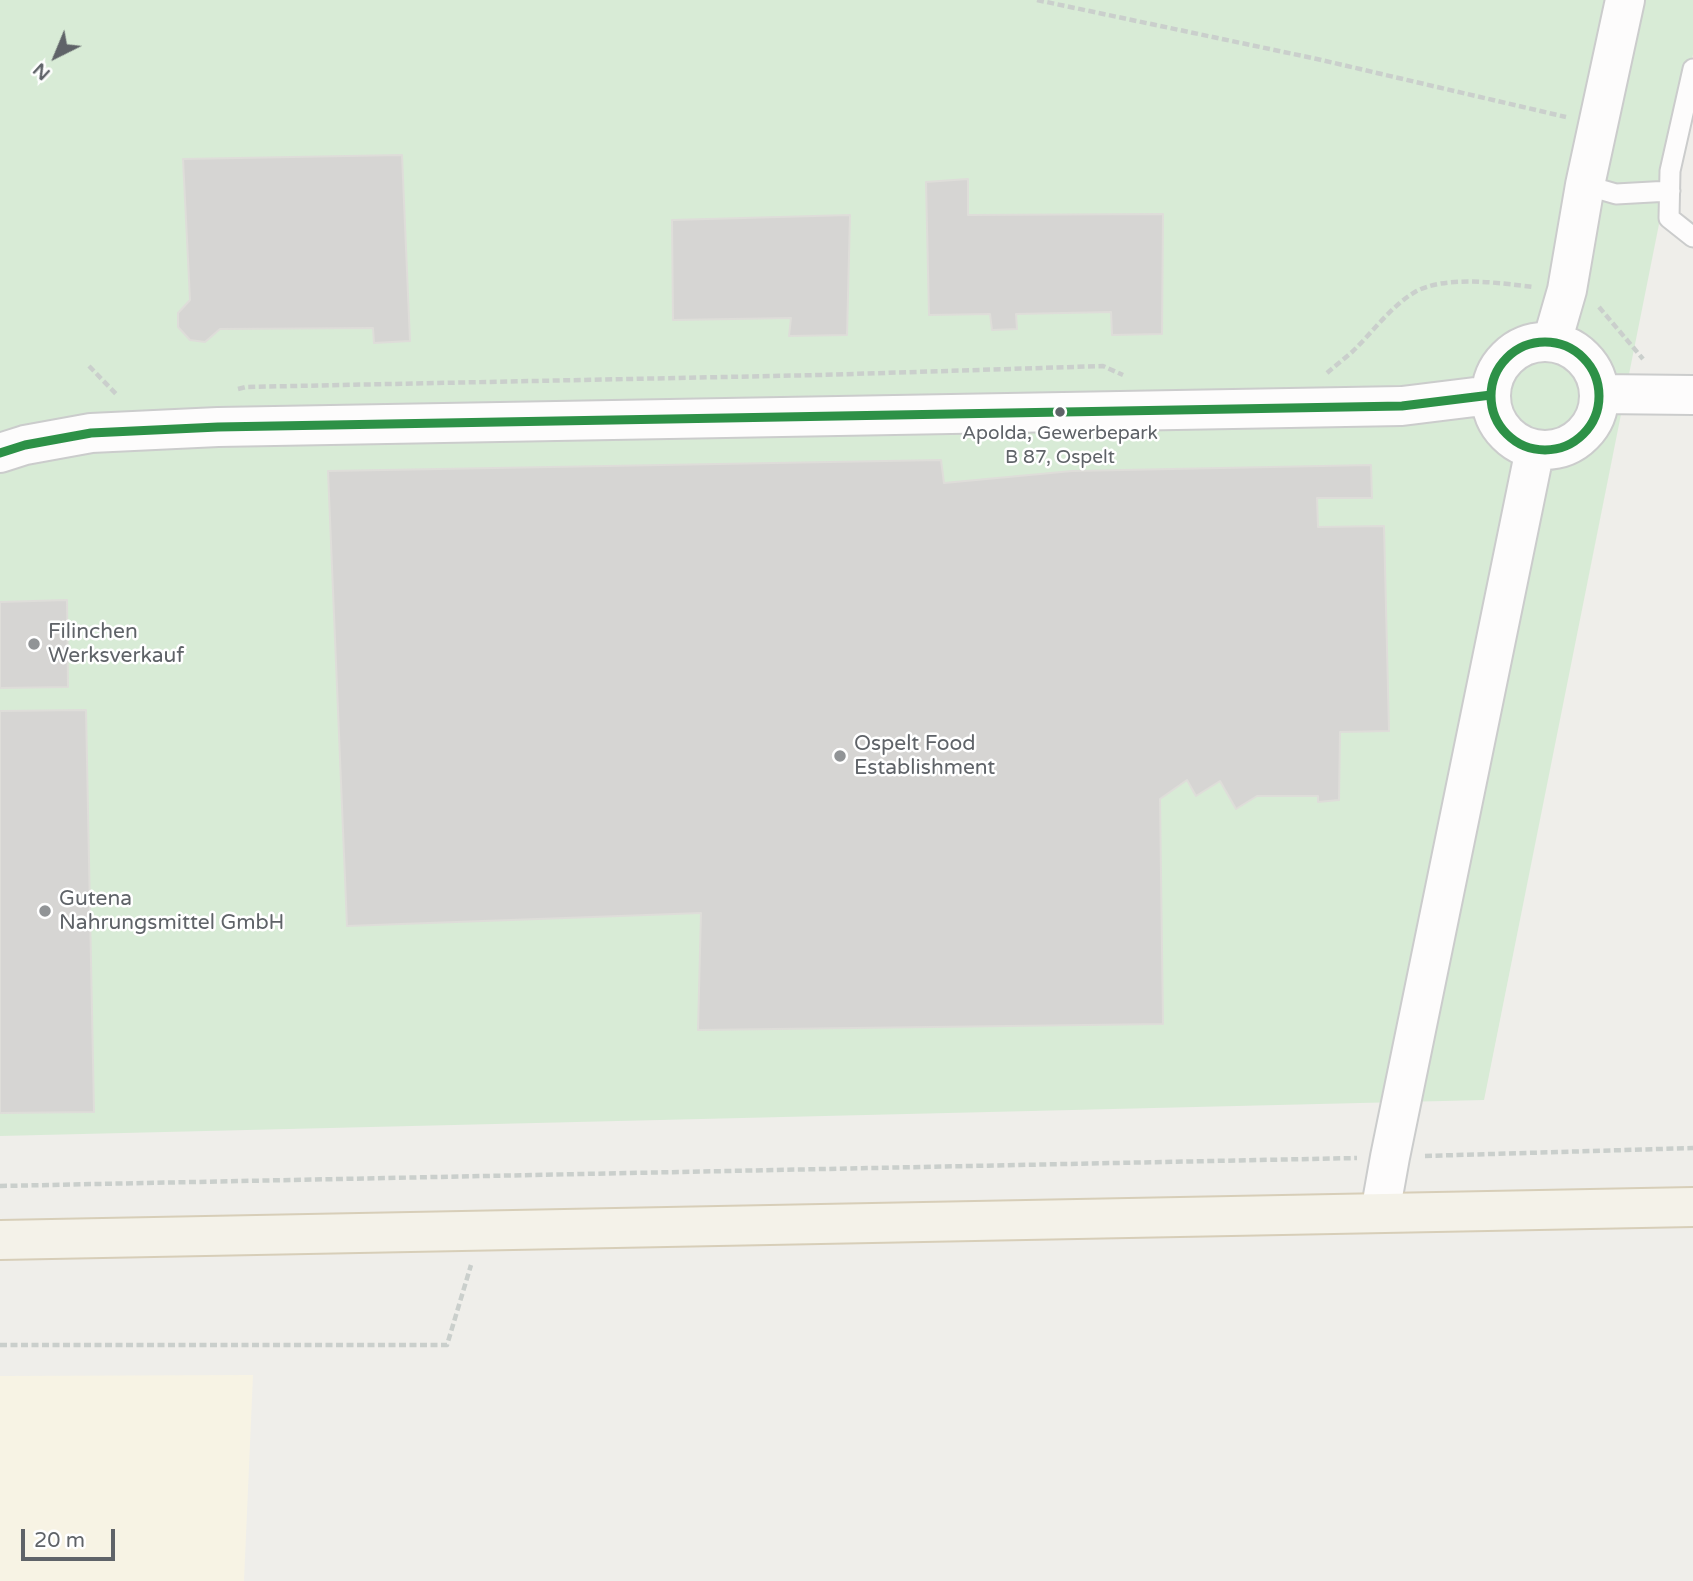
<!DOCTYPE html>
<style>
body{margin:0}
#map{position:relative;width:1693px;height:1581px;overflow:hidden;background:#efeeea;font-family:"Varela Round",sans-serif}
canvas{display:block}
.north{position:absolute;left:21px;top:21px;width:70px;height:70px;-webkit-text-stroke:5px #fff;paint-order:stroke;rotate:223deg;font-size:19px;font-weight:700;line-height:28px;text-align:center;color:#5f6368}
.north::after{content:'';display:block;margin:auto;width:24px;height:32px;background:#5f6368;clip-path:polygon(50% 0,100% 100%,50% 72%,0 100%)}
.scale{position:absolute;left:21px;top:1529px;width:94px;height:32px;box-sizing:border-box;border:4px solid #5f6368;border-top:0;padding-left:9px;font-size:21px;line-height:24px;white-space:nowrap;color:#5f6368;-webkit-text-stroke:5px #fff;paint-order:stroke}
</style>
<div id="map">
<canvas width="1693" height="1581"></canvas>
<div class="north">N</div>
<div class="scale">20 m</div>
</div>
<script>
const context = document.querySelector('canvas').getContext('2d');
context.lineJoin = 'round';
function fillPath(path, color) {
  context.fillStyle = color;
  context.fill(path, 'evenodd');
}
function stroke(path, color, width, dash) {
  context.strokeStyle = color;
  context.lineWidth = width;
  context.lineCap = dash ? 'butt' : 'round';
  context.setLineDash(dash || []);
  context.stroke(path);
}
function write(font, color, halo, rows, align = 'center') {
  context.font = font + ' "Varela Round",sans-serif';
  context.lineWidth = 5;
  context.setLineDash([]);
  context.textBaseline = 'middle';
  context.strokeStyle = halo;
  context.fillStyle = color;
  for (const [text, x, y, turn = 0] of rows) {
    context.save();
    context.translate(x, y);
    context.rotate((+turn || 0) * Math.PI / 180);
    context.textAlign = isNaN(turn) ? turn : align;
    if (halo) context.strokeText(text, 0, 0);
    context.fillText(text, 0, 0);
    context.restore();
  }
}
fillPath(new Path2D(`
 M253,1375L244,1581H0V1376Z`), '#f7f3e4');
fillPath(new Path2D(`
 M0,0H1693V54L1484,1100L0,1136Z`), '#d8ebd6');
const building = new Path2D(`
 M402,155L410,341L374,343L373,328L220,329L205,342L190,340L178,327V313L190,300L183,159Z
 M968,179V215L1163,214L1162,334L1112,335L1111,312L1016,314L1017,329L992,330L990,314L929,315L926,182Z
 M850,215L847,335L789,336L791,318L673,320L672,220Z
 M941,460L944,483L1072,471L1371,465L1372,498H1317L1318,527L1384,526L1389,731L1340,732L1339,800L1318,802V796H1257L1236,809L1220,781L1196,796L1187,780L1160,799L1163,1024L698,1030L701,913L347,926L328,471Z
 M67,600L68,687L0,688V602Z
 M86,710L94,1112L0,1113V711Z`);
fillPath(building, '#d6d5d3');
stroke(building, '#deddd9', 2);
const lane = new Path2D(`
 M1693,69L1670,171L1669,218L1693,237
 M1585,185L1616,194L1670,191`);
const street = new Path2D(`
 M1552,342L1567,290L1585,185L1625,0
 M1491 396a54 54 0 1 1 108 0a54 54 0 1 1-108 0Z
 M1599,394L1693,395
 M0,453L25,445L91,433L218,427L1402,406L1491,395
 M1380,1213L1390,1157L1535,449`);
const primary = new Path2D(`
 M0,1240L1693,1207`);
stroke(lane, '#cbcccc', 23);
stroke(street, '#cbcccc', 42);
stroke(primary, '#d7ceb8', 42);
stroke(new Path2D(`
 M1037,0L1317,59L1566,117
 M1599,307L1643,359
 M89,366L118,396
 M1327,373C1335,366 1344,359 1352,352C1372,333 1391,306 1415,292C1444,275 1501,283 1533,287
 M238,389L246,387L820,375L1103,366L1123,375
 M1425,1156L1693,1148
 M0,1186L1357,1158
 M0,1345H447L471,1265`), '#cacfcc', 4.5, [7, 3.5]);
stroke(lane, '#fdfcfc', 19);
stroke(street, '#fdfcfc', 38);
stroke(primary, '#f4f2e9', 38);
stroke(new Path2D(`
 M1491 396a54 54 0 1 1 108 0a54 54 0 1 1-108 0Z
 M0,453L25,445L91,433L218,427L1402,406L1491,395`), '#2d9147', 9);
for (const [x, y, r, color] of [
 [1060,412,6,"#5f6368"],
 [34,644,7,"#919496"],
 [840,756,7,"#919496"],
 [45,911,7,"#919496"]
]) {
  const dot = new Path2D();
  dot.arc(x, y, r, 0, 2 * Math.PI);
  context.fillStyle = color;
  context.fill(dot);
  stroke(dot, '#fff', 2.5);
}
write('19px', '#5f6368', '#fff', [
 ["Apolda, Gewerbepark",1060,434],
 ["B 87, Ospelt",1060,458]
]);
write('21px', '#5f6368', '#fff', [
 ["Filinchen",48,632],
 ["Werksverkauf",48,656],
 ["Ospelt Food",854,744],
 ["Establishment",854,768],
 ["Gutena",59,899],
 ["Nahrungsmittel GmbH",59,923]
], 'left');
</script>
